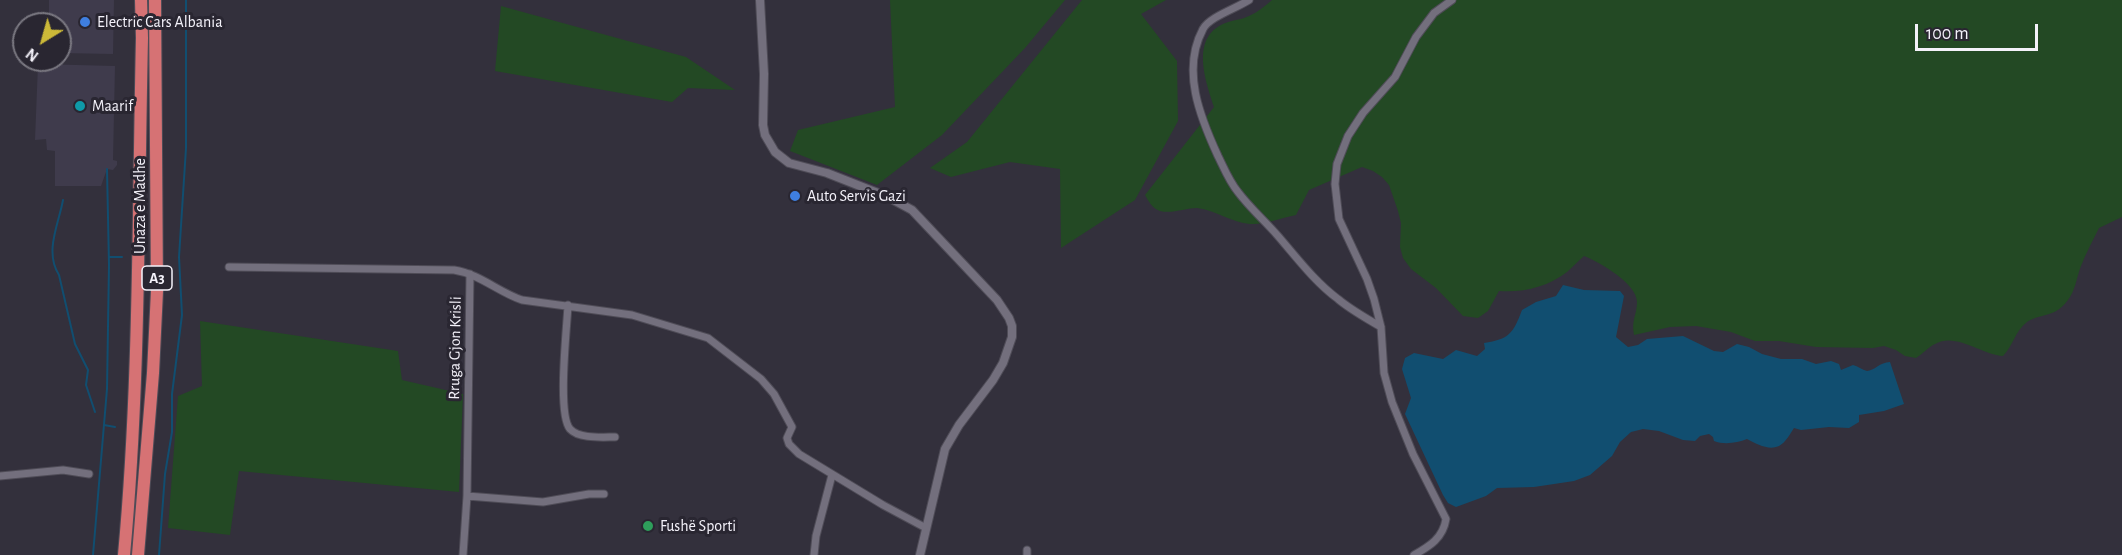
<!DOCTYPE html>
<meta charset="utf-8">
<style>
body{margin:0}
#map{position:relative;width:2122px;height:555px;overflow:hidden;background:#33303c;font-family:"Alegreya Sans",sans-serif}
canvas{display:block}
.north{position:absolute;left:12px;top:12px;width:60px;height:60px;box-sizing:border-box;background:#292631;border:2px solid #7a7881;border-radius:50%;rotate:217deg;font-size:16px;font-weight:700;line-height:24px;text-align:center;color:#f4f2fa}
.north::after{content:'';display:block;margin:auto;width:21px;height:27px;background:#ccb938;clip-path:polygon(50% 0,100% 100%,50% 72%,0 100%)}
.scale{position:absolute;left:1915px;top:24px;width:123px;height:27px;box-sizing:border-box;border:3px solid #f4f2fa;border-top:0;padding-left:8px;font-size:18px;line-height:21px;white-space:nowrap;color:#f4f2fa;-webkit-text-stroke:4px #292631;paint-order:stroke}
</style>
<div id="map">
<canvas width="2122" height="555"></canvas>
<div class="north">N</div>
<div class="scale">100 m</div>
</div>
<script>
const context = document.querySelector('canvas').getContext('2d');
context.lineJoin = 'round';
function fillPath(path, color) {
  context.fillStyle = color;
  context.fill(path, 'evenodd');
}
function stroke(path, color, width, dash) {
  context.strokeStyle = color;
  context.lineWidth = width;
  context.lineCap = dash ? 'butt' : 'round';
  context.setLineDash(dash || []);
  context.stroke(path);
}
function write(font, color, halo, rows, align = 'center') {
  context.font = font + ' "Alegreya Sans",sans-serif';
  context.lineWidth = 6;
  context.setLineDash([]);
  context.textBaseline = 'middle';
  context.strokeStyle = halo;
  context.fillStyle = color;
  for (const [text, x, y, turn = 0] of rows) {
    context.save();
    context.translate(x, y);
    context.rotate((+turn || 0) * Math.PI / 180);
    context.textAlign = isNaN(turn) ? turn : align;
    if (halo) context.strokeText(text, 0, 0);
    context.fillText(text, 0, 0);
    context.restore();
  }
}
fillPath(new Path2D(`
 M49,0H114L113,54L60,53V24H49Z
 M38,64L115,66L113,160L117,161V165L113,170L107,169L101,186H55V151L47,150L46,139L35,140Z`), '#3f3b4c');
fillPath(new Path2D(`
 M890,0H1065L1025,48L942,135L877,185L790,151L798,130L895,107Z
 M1082,0H1166L1141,14L1177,61L1178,121L1135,200L1061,248L1060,169L1010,162L951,177L930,168L967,142Z
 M1272,0H2122V217L2099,228C2093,240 2086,253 2081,266C2077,276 2076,287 2070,297C2056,319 2043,312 2027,322C2015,331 2013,346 2003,356C1982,355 1956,332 1935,344C1928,347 1923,354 1916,358L1905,356L1896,350L1884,346L1873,348L1816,347L1779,341H1755L1731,332L1696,326L1670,327L1634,335C1631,320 1637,315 1637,302C1637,284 1600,262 1584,256C1578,261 1573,267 1567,272C1548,287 1522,293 1499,291L1488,311L1478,318L1463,316L1436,288L1411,269L1403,258L1400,247L1401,223L1398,211L1389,185L1382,177L1373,171L1362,167L1309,190L1296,215C1281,218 1265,225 1250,224C1232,223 1216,210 1197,208C1186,208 1172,214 1160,211C1152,208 1149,202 1145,195L1214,107C1206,82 1190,39 1223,24C1231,20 1241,20 1249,16C1258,12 1265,6 1272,0Z
 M501,6L686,57L735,90L688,88L672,102L495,71Z
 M200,321L398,351L402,380L463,394L459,492L239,471L230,535L168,528L178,396L202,386Z`), '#234924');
fillPath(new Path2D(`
 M1563,285L1584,290L1620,291L1624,296L1616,337L1628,347L1638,345L1647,339L1683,336L1714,351L1723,352L1737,344L1749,347L1762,354L1781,359H1802L1816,364L1831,361L1839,364L1841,370L1853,365C1858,366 1862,370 1867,371C1874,371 1880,362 1890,362L1904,404L1884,411L1859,415V422L1849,428L1829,427L1801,430L1794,428C1791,432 1789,437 1785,441C1774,454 1759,445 1747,439C1737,443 1724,445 1714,441L1713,437L1709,434L1700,436L1695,441L1683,440L1659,431L1643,429L1631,432L1620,442L1612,456L1590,475L1574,481L1534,487L1497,488L1486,496L1456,507L1448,503L1443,495L1405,414L1411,398L1402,369L1405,358L1414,353L1443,359L1456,350L1477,356L1485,349L1484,343C1509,339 1513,334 1522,310L1536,302L1556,296Z`), '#114e70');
stroke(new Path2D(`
 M63,200C59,223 44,252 59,275L75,344L88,370L86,385L95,412
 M110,257H122
 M104,425L115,427
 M93,555L107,389L109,265L107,169
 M159,555L165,474L172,432V394L182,315L179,257L186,148V0`), '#114e70', 2);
const minor = new Path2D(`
 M1249,0C1237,8 1209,17 1203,29C1181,70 1200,117 1218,156C1224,168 1229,181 1238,192C1250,208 1265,221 1278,236C1297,258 1315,282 1338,299C1351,310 1366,318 1381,327
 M229,267L454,270C480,274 498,292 522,300L632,315L708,338L761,379L774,394L792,427L787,438L789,444L799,454L883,505L926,528
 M568,305C567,327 557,414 570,429C579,439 602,437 615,437
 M0,476L63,470L89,474
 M467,496L543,502L589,494H604
 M1027,550V555
 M463,555L467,496L470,274
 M814,555L816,536L832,475
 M1414,555C1430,546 1443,538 1446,519L1413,454L1392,402L1384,373L1381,327L1374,299L1367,279L1339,219L1335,184L1337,164L1348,136L1363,113L1395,77L1416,37L1434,13L1452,0`);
const tertiary = new Path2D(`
 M760,0L764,74L763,125L765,135L775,152L789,163L827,173L888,197L912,210L997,300L1009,318L1012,326V337L1003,363L993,380L959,425L945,449L920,555`);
const trunk = new Path2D(`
 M124,555C140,383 138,210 142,38L141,0
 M138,555L153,373L157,291L155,0`);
stroke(minor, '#4f4c57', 9);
stroke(tertiary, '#4f4c57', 10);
stroke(trunk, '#4f4c57', 14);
stroke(minor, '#736f7d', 7);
stroke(tertiary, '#736f7d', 8);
stroke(trunk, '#d67274', 12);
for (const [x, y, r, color] of [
 [85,22,6,"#3f7fe0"],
 [80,106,6,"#0f9aa8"],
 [795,196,6,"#3f7fe0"],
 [648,526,6,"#2e9e5b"]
]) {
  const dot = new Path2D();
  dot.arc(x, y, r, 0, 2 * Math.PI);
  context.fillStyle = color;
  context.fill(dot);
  stroke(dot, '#292631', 2);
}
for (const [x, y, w] of [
 [157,278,30]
]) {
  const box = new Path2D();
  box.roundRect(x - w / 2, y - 12, w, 24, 4.5);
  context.fillStyle = '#292631';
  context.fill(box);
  stroke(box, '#f4f2fa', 1.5);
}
write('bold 15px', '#f4f2fa', null, [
 ["A3",157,278]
]);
write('16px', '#f4f2fa', '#292631', [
 ["Electric Cars Albania",97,22],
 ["Maarif",92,106],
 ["Auto Servis Gazi",807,196],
 ["Fushë Sporti",660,526]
], 'left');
write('16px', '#f4f2fa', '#292631', [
 ["Unaza e Madhe",140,206,-90],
 ["Rruga Gjon Krisli",455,348,-89]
]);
</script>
